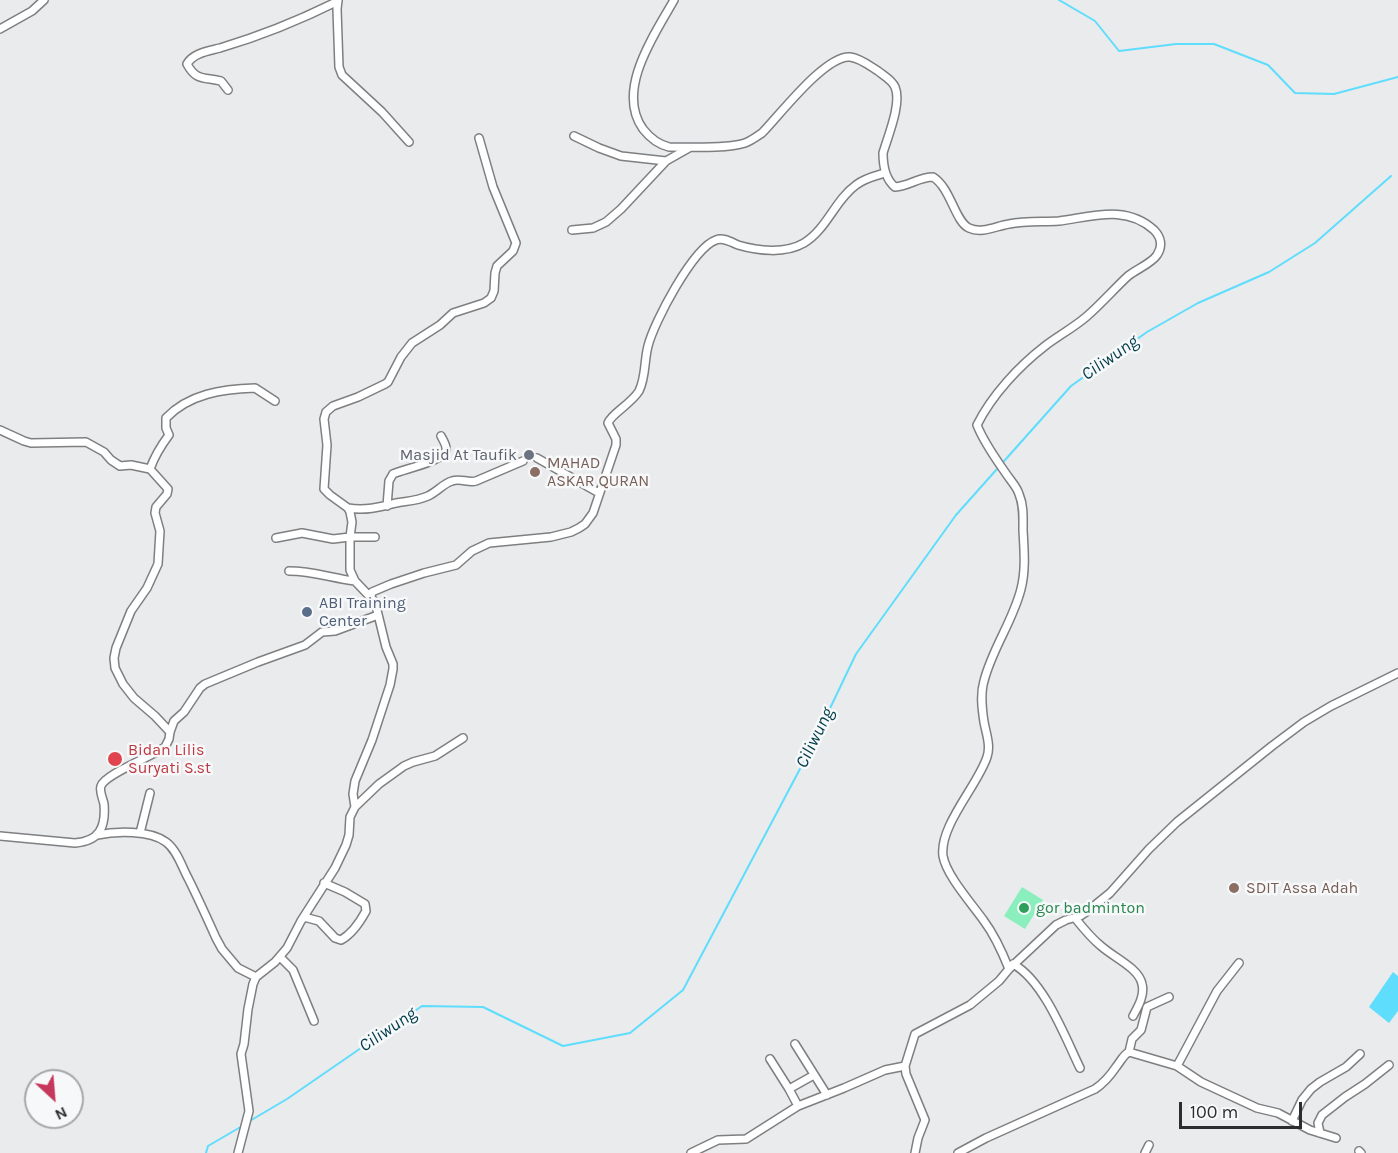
<!DOCTYPE html>
<style>
body{margin:0}
#map{position:relative;width:1398px;height:1153px;overflow:hidden;background:#e9ebed;font-family:Karla,sans-serif}
canvas{display:block}
.north{position:absolute;left:24px;top:1069px;width:60px;height:60px;box-sizing:border-box;background:#f7f8fa;border:2px solid #a6a7a8;border-radius:50%;rotate:154deg;font-size:16px;font-weight:700;line-height:24px;text-align:center;color:#2c2d2e}
.north::after{content:'';display:block;margin:auto;width:21px;height:27px;background:#c6375c;clip-path:polygon(50% 0,100% 100%,50% 72%,0 100%)}
.scale{position:absolute;left:1179px;top:1102px;width:123px;height:27px;box-sizing:border-box;border:3px solid #2c2d2e;border-top:0;padding-left:8px;font-size:18px;line-height:21px;white-space:nowrap;color:#2c2d2e;-webkit-text-stroke:4px #f7f8fa;paint-order:stroke}
</style>
<div id="map">
<canvas width="1398" height="1153"></canvas>
<div class="north">N</div>
<div class="scale">100 m</div>
</div>
<script>
const context = document.querySelector('canvas').getContext('2d');
context.lineJoin = 'round';
function fillPath(path, color) {
  context.fillStyle = color;
  context.fill(path, 'evenodd');
}
function stroke(path, color, width, dash) {
  context.strokeStyle = color;
  context.lineWidth = width;
  context.lineCap = dash ? 'butt' : 'round';
  context.setLineDash(dash || []);
  context.stroke(path);
}
function write(font, color, halo, rows, align = 'center') {
  context.font = font + ' Karla,sans-serif';
  context.lineWidth = 5;
  context.setLineDash([]);
  context.textBaseline = 'middle';
  context.strokeStyle = halo;
  context.fillStyle = color;
  for (const [text, x, y, turn = 0] of rows) {
    context.save();
    context.translate(x, y);
    context.rotate((+turn || 0) * Math.PI / 180);
    context.textAlign = isNaN(turn) ? turn : align;
    if (halo) context.strokeText(text, 0, 0);
    context.fillText(text, 0, 0);
    context.restore();
  }
}
fillPath(new Path2D(`
 M1022,887L1043,900L1025,929L1004,916Z`), '#8aefbd');
fillPath(new Path2D(`
 M1393,972L1398,976V1011L1389,1023L1369,1007Z`), '#5fddfc');
stroke(new Path2D(`
 M1059,0L1095,21L1119,51L1176,44H1214L1268,65L1295,93L1334,94L1398,77
 M248,1122L287,1099L422,1006L483,1007L563,1046L630,1033L683,990L810,750L856,654L956,515L1071,386L1147,332L1198,303L1269,272L1315,243L1391,176
 M206,1153L208,1146L244,1125`), '#5fddfc', 2);
const street = new Path2D(`
 M338,0L337,9L339,67L342,75L382,112L409,142
 M674,0C655,34 615,90 643,129C650,138 657,144 669,147C689,147 727,149 745,143C751,141 756,137 762,133C779,116 825,55 850,57C860,58 870,66 878,71C884,76 892,80 895,87C902,103 888,136 883,153C883,166 885,179 895,187C909,186 919,177 933,177C951,188 955,222 969,228C982,234 996,226 1009,224C1025,221 1042,222 1059,221C1091,217 1126,204 1154,230C1161,237 1163,246 1157,255C1152,263 1137,269 1128,276C1114,289 1101,304 1086,317C1073,328 1058,336 1045,346C1019,366 992,395 977,425C984,443 996,459 1007,475C1011,481 1017,487 1019,494C1024,506 1023,518 1023,530C1024,549 1026,570 1021,589C1013,621 992,649 984,681C980,694 982,709 984,722C986,733 991,746 987,757C978,785 939,826 943,856C946,875 972,904 984,921C993,933 1003,954 1009,969L999,981L970,1005L915,1034L905,1066L906,1074L925,1120L918,1138L915,1153
 M0,29L32,11L44,0
 M228,90L221,81C204,77 196,81 187,64C193,53 209,51 220,48C260,36 300,20 338,1
 M574,136L599,148L621,156L666,161
 M572,230L593,228L606,222L621,209L666,161L689,148
 M0,430L24,441L31,443L86,442L104,452L111,460L120,466L131,465L150,469L168,489L167,494L156,507L155,513L160,531L158,564L147,588L131,611L116,648L114,658L115,668L123,684L134,698L155,716L170,732
 M537,458L599,493
 M150,469C155,455 160,447 169,435L166,428V418C189,394 222,389 255,388L275,401
 M387,506L389,481L393,474C403,469 443,462 446,450C447,446 443,440 441,436
 M348,508C365,511 380,507 396,503C407,501 417,501 428,496C437,492 444,483 452,481C460,478 468,483 476,481L523,461
 M276,538L302,533L333,539L350,537H375
 M289,571C313,571 331,578 355,581
 M371,596L372,592L391,584L424,573L456,565L472,551L489,543L551,537L571,532L579,528L585,524L593,513L616,445V439L608,423C611,414 631,404 639,391C646,377 644,361 648,346C654,322 693,248 716,240C723,237 731,242 738,245C758,251 785,254 804,243C827,229 835,200 856,185C865,178 875,176 885,173
 M355,807L379,784L404,766L413,762L435,756L463,738
 M140,833L150,793
 M97,835C116,831 150,830 166,842C177,850 182,867 188,878C198,898 207,918 216,938L222,949L238,968L256,977
 M0,836L75,843C99,841 106,828 104,804C103,799 99,791 101,786C105,774 153,756 165,747L169,739L170,732L174,721L184,712L200,688L205,684L258,662L305,645L322,632L335,631L378,615
 M304,917L319,921L335,938L341,940C352,934 360,922 366,911L365,904L345,892L324,883
 M1075,918C1083,928 1091,938 1101,946C1113,957 1139,968 1142,984C1145,995 1138,1007 1133,1016
 M280,957L293,970L314,1021
 M1013,964C1044,981 1065,1037 1080,1068
 M1009,969L1056,925L1066,920L1080,916L1089,910L1110,893L1149,849L1177,822L1272,746L1304,722L1331,706L1398,673
 M795,1044L827,1095
 M1129,1052L1177,1066L1201,1082L1257,1108L1278,1113L1310,1130L1336,1138
 M770,1059L789,1089L798,1106
 M1177,1066L1217,991L1239,963
 M789,1089L814,1075
 M1292,1121L1302,1100L1311,1089L1320,1082L1346,1067L1360,1054
 M1320,1133L1318,1123L1322,1115L1345,1097L1365,1084L1389,1065
 M1359,1151L1361,1153
 M238,1153L249,1111L241,1054L244,1044L248,1009L253,984L256,977L275,962L287,948L301,921L335,868L346,845L349,835L350,817L355,807L353,794L355,781L372,740L390,685L393,669V664L386,647L375,602L355,581L350,570V537L352,522L350,512L348,508L330,495L324,489L327,445L324,419L326,412L333,406L358,397L385,384L388,382L401,357L412,343L440,325L453,313L484,303L491,298L494,291L495,273L497,266L513,251L516,243L493,187L479,138
 M691,1153L718,1140L746,1139L798,1106L844,1088L885,1070L905,1066
 M958,1153L986,1138L1095,1089C1104,1083 1110,1076 1116,1067C1121,1061 1123,1055 1129,1052L1132,1039L1141,1030L1147,1007L1169,997
 M1145,1153L1149,1145`);
stroke(street, '#7e7f81', 10);
stroke(street, '#fff', 7);
for (const [x, y, r, color] of [
 [529,455,6,"#6b7280"],
 [535,472,6,"#8d6e63"],
 [307,612,6,"#5c6f8a"],
 [115,759,8,"#e0444e"],
 [1234,888,6,"#8d6e63"],
 [1024,908,6,"#2e9e5b"]
]) {
  const dot = new Path2D();
  dot.arc(x, y, r, 0, 2 * Math.PI);
  context.fillStyle = color;
  context.fill(dot);
  stroke(dot, '#f7f8fa', 2);
}
write('16px', '#5b616d', '#f7f8fa', [
 ["Masjid At Taufik",517,455]
], 'right');
write('16px', '#785e54', '#f7f8fa', [
 ["MAHAD",547,463],
 ["ASKAR QURAN",547,481],
 ["SDIT Assa Adah",1246,888]
], 'left');
write('16px', '#4e5e75', '#f7f8fa', [
 ["ABI Training",319,603],
 ["Center",319,621]
], 'left');
write('16px', '#be3a42', '#f7f8fa', [
 ["Bidan Lilis",128,750],
 ["Suryati S.st",128,768]
], 'left');
write('16px', '#27864d', '#f7f8fa', [
 ["gor badminton",1036,908]
], 'left');
write('italic 18px', '#003c49', '#f7f8fa', [
 ["Ciliwung",1110,358,-35],
 ["Ciliwung",815,738,-64],
 ["Ciliwung",388,1030,-34]
]);
</script>
